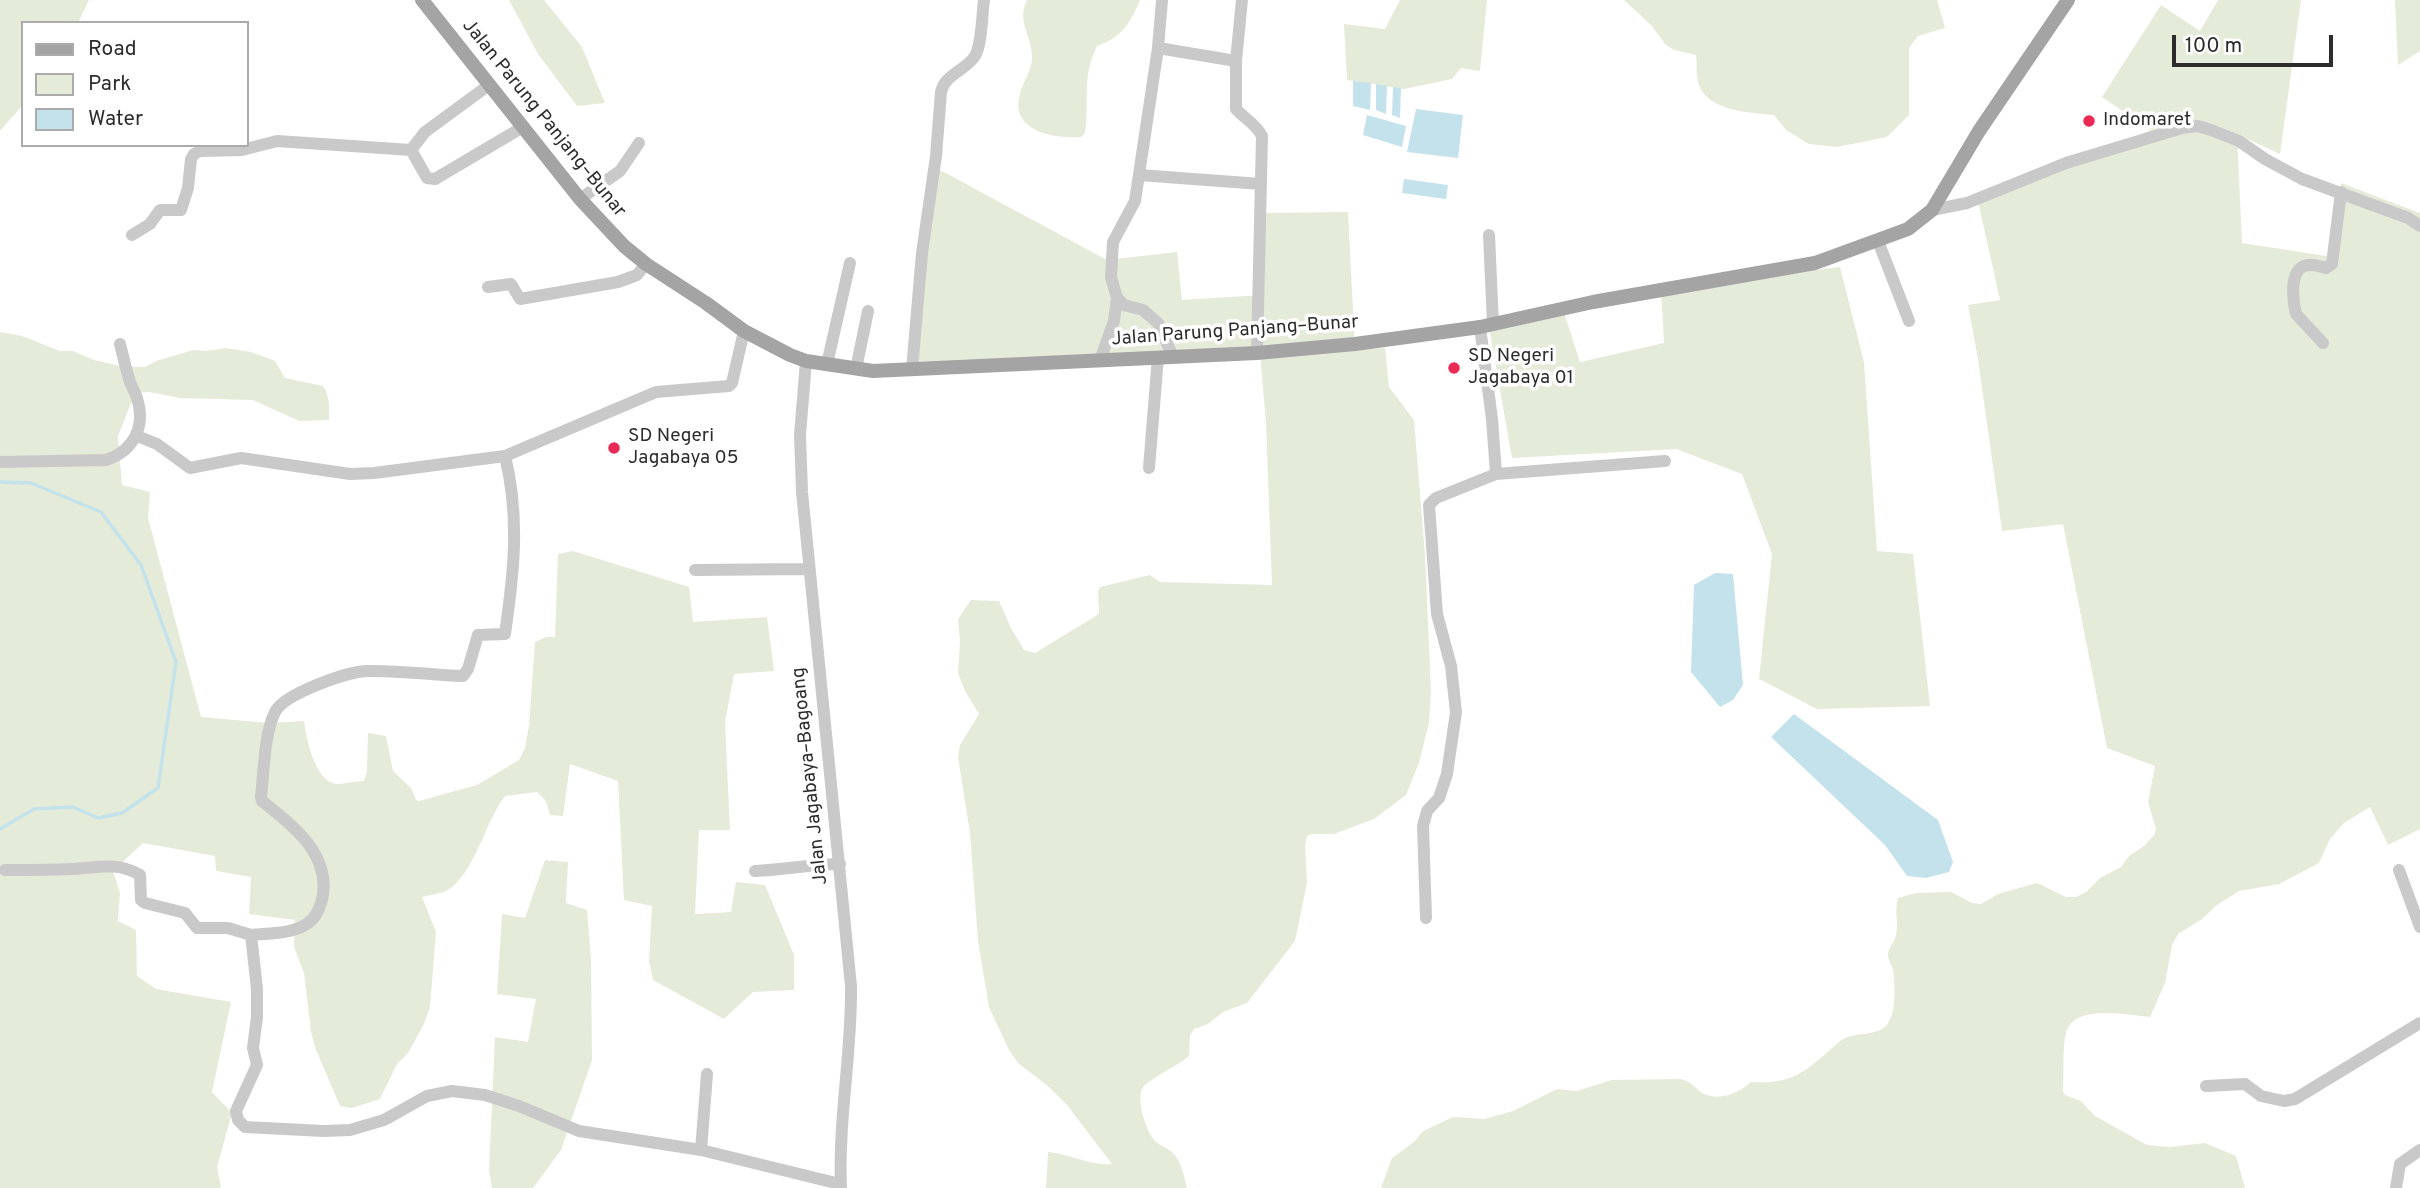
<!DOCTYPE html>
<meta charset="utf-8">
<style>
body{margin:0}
#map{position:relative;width:2420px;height:1188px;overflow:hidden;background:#fff;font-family:Overpass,sans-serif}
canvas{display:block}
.legend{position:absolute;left:21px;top:21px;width:228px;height:126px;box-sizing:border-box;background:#fff;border:2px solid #ababab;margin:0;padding:9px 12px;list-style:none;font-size:21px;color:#2c2c2c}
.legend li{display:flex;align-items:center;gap:14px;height:35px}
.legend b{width:35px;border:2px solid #ababab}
.scale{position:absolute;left:2172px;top:35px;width:161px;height:32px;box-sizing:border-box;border:4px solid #2c2c2c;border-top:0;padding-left:9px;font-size:21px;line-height:24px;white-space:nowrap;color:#2c2c2c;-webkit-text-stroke:5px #fff;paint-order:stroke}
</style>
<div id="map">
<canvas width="2420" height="1188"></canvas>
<ul class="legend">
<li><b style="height:9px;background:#a4a4a4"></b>Road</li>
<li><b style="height:19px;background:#e5ebd9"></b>Park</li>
<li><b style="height:19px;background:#c4e2eb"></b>Water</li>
</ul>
<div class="scale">100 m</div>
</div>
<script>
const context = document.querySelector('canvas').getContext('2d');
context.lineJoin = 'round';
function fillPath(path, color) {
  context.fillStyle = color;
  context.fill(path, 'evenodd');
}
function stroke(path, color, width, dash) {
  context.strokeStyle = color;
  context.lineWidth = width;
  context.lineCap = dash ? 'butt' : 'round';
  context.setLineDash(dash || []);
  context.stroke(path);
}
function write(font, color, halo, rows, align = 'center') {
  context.font = font + ' Overpass,sans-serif';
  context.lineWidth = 7;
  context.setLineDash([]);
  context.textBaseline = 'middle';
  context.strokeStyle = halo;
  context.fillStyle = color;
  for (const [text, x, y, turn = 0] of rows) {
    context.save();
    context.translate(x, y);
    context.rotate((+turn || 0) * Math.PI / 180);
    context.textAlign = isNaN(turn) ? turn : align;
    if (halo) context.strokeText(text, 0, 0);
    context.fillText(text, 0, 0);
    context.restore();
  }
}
fillPath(new Path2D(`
 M0,0H89L78,23H23V105L0,131Z
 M509,0H544L582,47L605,103L577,106L538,54Z
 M1027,0H1140C1130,24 1122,37 1097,46C1081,78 1090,100 1085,133L1081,137C1056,139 1012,132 1019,98C1021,84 1032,72 1032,57C1032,34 1016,23 1027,0Z
 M1400,0H1487L1480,71L1461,68L1452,79L1404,89L1347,80L1344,24L1385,29Z
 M1624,0H1937L1945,28L1918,36L1909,48V115L1887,137L1837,147L1809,144L1786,130L1774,115C1747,112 1702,112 1697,77C1696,70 1697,62 1696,55L1674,50L1666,45L1651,25Z
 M2218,0H2301L2280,154L2237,134L2242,243L2333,257L2341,183L2420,213V829L2388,845L2370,807L2344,823L2330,839L2319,863L2279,884L2239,891L2217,905L2202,919L2178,934L2172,945L2165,983L2150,1017C2129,1015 2077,1004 2067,1030C2062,1041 2064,1077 2063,1091L2065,1095L2081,1101L2095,1116L2147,1145L2170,1147L2205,1143L2236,1156L2245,1188H1381L1392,1158L1414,1142L1423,1131L1453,1117L1484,1119L1513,1111L1557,1089L1577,1091L1612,1080L1681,1079C1697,1084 1695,1090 1704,1094C1720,1101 1739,1093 1751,1082C1795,1085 1808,1069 1839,1042C1851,1031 1872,1037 1885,1027C1897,1016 1895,985 1893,970C1892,965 1888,960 1888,955C1888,948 1895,942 1896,935C1899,923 1894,910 1898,898L1916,893L1951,892L1972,903L1981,904L1998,894L2037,883L2066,897H2076L2086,892L2100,878L2121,867L2129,856L2144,846L2154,835L2156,829L2148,802L2155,766L2107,748L2063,524L2002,531L1978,359L1968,305L2000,300L1978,201L2151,130L2102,97L2161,5L2200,31Z
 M2395,0H2420V51L2398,65Z
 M940,170L1107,260L1177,252L1182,300L1262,295V213L1348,212L1355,349L1385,348L1389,387L1414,420L1425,555L1431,691L1429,723L1419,763L1406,795L1374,819L1334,834H1312L1307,836L1305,846L1307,883L1295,941L1247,1003L1223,1012L1208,1024L1194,1029L1190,1035L1189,1056C1176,1067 1154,1076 1144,1086C1135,1096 1145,1127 1152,1137C1156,1145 1167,1147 1173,1153C1182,1163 1184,1176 1187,1188H1046L1048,1152C1070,1154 1090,1166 1112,1164L1067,1105L1049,1087L1018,1063L1009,1050L989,1007L978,941L970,833L958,757L960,745L979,714L965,691L958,673L960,642L958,619L971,600L999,601L1011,628L1024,650L1035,653L1099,614L1098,592L1100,587L1150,575L1160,582L1272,585L1266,424L1260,352L916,371L931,190Z
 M1840,267L1864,362L1877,551L1913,554L1930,706L1817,709L1759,679L1772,554L1742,474L1676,449L1512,458L1488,322L1561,303L1580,362L1664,343L1661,288Z
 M0,332L22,336L60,351H73L94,360L125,367H145L156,361L193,350L207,351L226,348L251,352L275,361L285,378L323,386L326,391L329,403V420L299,421L253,400L180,398L149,392L135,393L118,436L122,485L150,492L148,518L201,717L269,723L304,721C306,738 315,781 336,784C345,784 355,781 364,781L367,771L368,733L386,736L393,771L411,788L416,800L419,801L477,785L519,760L525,748L529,725L535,642L546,637H555L558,554L573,551L689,587L693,622L767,617L774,671L734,674L725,722L730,830H699L695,914L731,912L736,882L765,885L794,955V990L753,992L724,1019L653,980L649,960L652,906L624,900L618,781L570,764L563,816L550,815L546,801L537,792L505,796C485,821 474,878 444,892C437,894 429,895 422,897L436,932L430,1007L424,1024L408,1053L397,1064L380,1099L352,1108L340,1106L316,1050L311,1032L304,973L294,947L295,920L249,914L251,877L216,871L215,856L143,843L113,871L120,893L118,921L136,930L137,976L156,989L231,1002L212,1092L232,1113L217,1167L221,1188H0Z
 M545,860L568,862L566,903L587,910L591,959L592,1060L561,1150L533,1188H492L489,1170L495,1037L528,1042L536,999L497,994L502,914L525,918Z`), '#e5ebd9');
fillPath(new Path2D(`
 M1353,81L1371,83L1370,110L1353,106Z
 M1376,84L1387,86L1386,114L1376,110Z
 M1393,87L1401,88L1400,118L1392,115Z
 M1416,109L1463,115L1458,158L1407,152Z
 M1367,115L1406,126L1402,147L1363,135Z
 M1404,179L1448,185L1446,199L1402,193Z
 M1715,573L1733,574L1743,685L1733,700L1720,707L1691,672L1694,585Z
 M1794,714L1938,820L1953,862L1949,872L1926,878L1907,876L1885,845L1771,737Z`), '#c4e2eb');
stroke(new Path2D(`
 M0,482L31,483L101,512L141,565L176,662L158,788L122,813L98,818L73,807L34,809L0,829`), '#c4e2eb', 3.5);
stroke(new Path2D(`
 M1162,0L1158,48L1135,201L1113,242L1111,277L1117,298L1124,305L1143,310L1158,323L1173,357
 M1242,0L1236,61V109C1245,119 1256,124 1262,136L1257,353
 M1158,48L1236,61
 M411,150L427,178L435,179L523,127
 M411,150L425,132L489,85
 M1139,175L1261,184
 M580,199L620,171L639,143
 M1932,210L1967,203L2066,163L2182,128L2198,126L2211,130L2239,141L2265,159L2302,179L2408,218L2420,226
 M132,235L150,224L160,210H181L188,188L191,159L194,154L200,151L242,150L277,141L411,150
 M1489,235L1493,324
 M1878,241L1909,321
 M488,287L511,284L520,299L618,282L637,275L646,264
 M1480,327L1492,419L1496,474
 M2323,343L2296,314C2293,301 2289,272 2304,266C2311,263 2319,266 2326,268L2332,264L2341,192
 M1100,360L1114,321L1117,298
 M806,361L800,435L802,492L851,986C852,1053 838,1120 841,1188
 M827,364L850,263
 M856,369L868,311
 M912,370L922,253L936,156L941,92C945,74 965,71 975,56C982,44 982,14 984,0
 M137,436L157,444L190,468L241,458L350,474L374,473L505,456L656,392L729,386L732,383L744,331
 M0,462L106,460C134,451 146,426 137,398C135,392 132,387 130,382C126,369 123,356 120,344
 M1149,468L1158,357
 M695,570L808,569
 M5,870C27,870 49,870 71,869C96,868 117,861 140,875L141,900L145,903L185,913L197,928H228L251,935L257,989V1017L253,1048L257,1065L236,1111L238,1120L245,1127L324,1131L350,1130L384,1120L427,1096L452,1091L485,1095L519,1106L579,1131L701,1150L840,1184
 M2399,870L2420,927
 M755,871C784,870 811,864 840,864
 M1426,918L1423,826L1427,811L1439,798L1447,774L1456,712L1451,666L1437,614L1429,505L1436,498L1496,474L1665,461
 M251,935C269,933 294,934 308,923C317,917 321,905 323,895C329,852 292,825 262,801L261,797C264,772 264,734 275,712C284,694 346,672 366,671C398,670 431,675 463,676L468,669L478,635L505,634C514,572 520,517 505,456
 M2206,1086L2245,1084L2261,1096L2270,1098L2284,1101L2295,1099L2420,1023
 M701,1150L707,1074
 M2396,1188L2400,1164L2420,1150`), '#c9c9c9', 12);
stroke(new Path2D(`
 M422,0L580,199L624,246L646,264L706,303L744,331L790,355L806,361L873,371L1257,353L1355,344L1480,327L1593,302L1815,263L1908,229L1932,210L1979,131L2068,0`), '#a4a4a4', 14);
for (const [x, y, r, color] of [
 [2089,121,7,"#e82a55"],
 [1454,368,7,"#e82a55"],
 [614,448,7,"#e82a55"]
]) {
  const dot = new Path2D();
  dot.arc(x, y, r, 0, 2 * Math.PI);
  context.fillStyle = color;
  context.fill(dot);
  stroke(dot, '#fff', 2.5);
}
write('19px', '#2c2c2c', '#fff', [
 ["Jalan Parung Panjang–Bunar",543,119,51],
 ["Jalan Parung Panjang–Bunar",1235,332,-4],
 ["Jalan Jagabaya–Bagoang",811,776,-96]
]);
write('19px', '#2c2c2c', '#fff', [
 ["Indomaret",2103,121],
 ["SD Negeri",1468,357],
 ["Jagabaya 01",1468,379],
 ["SD Negeri",628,437],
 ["Jagabaya 05",628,459]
], 'left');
</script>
